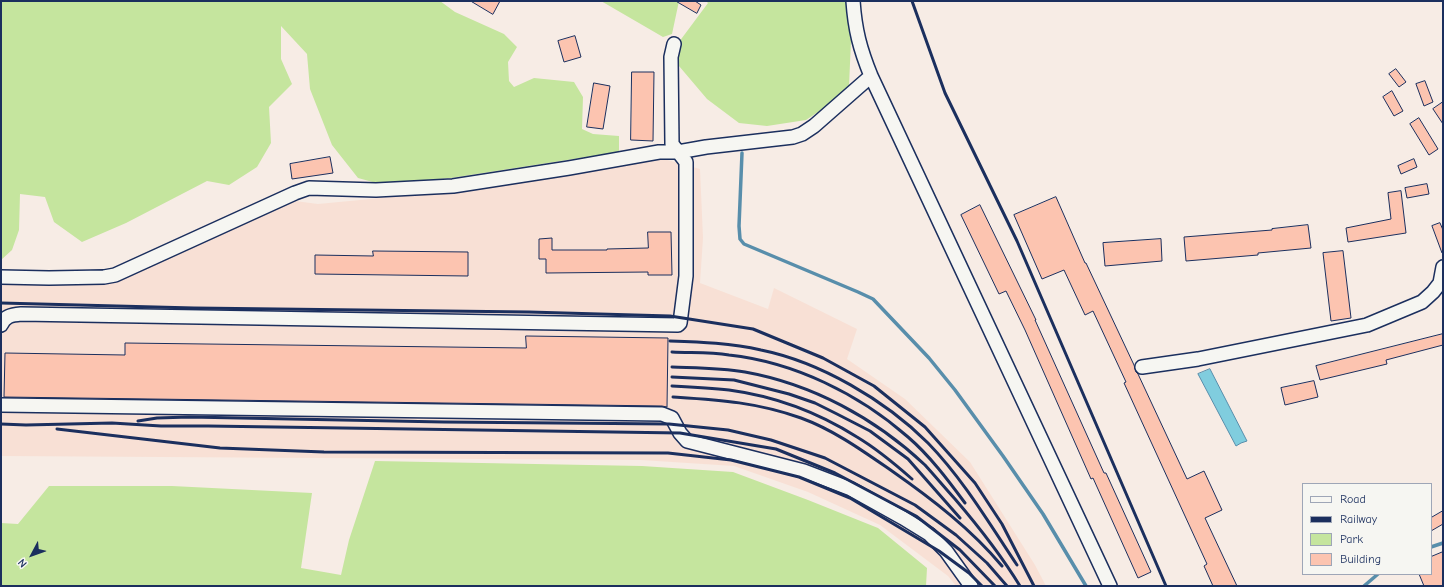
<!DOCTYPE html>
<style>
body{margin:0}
#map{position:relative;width:1444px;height:587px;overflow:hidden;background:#f7ece5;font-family:"Comic Neue",sans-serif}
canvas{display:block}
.frame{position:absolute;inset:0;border:2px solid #1b2f5e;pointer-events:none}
.legend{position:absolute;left:1302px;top:483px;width:130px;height:92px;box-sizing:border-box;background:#f6f6f2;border:1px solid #9ea6b7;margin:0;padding:5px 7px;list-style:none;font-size:12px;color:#1b2f5e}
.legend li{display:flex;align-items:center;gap:8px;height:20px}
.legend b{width:20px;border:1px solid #9ea6b7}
.north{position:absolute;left:12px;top:535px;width:40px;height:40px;-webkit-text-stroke:3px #f6f6f2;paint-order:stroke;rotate:229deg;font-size:11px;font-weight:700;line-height:16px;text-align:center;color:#1b2f5e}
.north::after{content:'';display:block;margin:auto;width:14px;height:18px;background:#1b2f5e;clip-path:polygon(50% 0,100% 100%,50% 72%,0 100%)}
</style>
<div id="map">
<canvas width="1444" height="587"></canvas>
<div class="frame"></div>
<ul class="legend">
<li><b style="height:5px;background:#f6f6f2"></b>Road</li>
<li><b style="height:5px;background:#1b2f5e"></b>Railway</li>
<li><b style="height:11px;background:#c5e59e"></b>Park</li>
<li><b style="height:11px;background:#fcc4b0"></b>Building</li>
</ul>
<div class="north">N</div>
</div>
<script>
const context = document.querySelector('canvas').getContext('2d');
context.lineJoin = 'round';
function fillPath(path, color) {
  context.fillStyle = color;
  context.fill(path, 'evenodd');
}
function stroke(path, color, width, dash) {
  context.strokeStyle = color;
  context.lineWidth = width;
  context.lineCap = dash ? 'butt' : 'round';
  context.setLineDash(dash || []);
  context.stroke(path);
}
fillPath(new Path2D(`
 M660,158L700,169L703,238L700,283L768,309L774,288L857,329L847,359L905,399L970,462L1035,565L1046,586H956L948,576L880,525L808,492L734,466L641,460L1,456V283L112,281L295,201L318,204L455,191Z`), '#f8e0d5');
fillPath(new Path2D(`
 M1,1H440L455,12L504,34L517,47L508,62L509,81L514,87L534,78L574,82L583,97L582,129L593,134L619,136V152L451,178L380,184L358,178L332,145L310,89L307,54L281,26V59L292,84L269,107L271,143L257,167L229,185L207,181L126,223L82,242L54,222L45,197L20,194L19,230L12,250L1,260Z
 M601,1H679L672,34L663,37Z
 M706,1H846L851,41L849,86L830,104L806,120L767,126L739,123L707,99L679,66L676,57L679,42L708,3Z
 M375,461L642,466L733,472L808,500L878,528L927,568L926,586H1V523L18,524L49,486H172L312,493L301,568L341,575L349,540Z`), '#c5e59e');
const water = new Path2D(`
 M1210,369L1247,441L1241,443L1236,446L1198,374Z`);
fillPath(water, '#80cdde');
stroke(water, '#588eab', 1);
stroke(new Path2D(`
 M742,153L739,226L740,239L744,244L858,292L873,299L929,358L955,390L1003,456L1043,514L1086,586
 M1431,547L1443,543
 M1364,586L1378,574`), '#588eab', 3.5);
const building = new Path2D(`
 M471,1H500L493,14Z
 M676,1H695L701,5L697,13Z
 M575,36L581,57L564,62L558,41Z
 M1396,69L1406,82L1399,87L1389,74Z
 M632,72H654L653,141L631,140Z
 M1425,81L1433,102L1424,106L1416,84Z
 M594,83L610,86L603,129L587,127Z
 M1392,91L1403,111L1394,116L1383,97Z
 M1443,102V124L1433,109Z
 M1419,118L1438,149L1429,155L1410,124Z
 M330,157L333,173L292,179L290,164Z
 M1414,159L1417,167L1401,174L1398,166Z
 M1427,184L1429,194L1407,198L1405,188Z
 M1401,191L1406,233L1348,242L1346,228L1391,219L1388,193Z
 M1056,197L1085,263H1086L1134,365L1136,372L1138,374L1187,479L1204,471L1222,510L1205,518L1237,586H1213L1204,566L1207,564L1124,383L1126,382L1093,311L1085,315L1064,270L1042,279L1014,215Z
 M980,205L1036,320H1035L1104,473H1106L1151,572L1138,578L1093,478L1091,479L1025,330L1006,291L999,294L961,215Z
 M1440,223L1443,230V253H1442L1432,226Z
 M1308,225L1311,248L1258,253V255L1186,261L1184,237L1272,230V229Z
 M648,232H671L672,275H648V272L546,273V259H539V239L552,238V250H607V249L648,248Z
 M1161,239L1162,261L1105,266L1103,243Z
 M373,251L468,252V276L315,274V255L373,256Z
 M1343,251L1351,318L1331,321L1323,253Z
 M1443,334V345L1386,360L1387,364L1320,380L1316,366Z
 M526,336L668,338L667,407L662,406L4,397L5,353L125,355V343L526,348Z
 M1314,381L1318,397L1285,405L1281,388Z
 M1443,511V524L1431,531V518Z
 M1443,552V586H1424L1419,574H1431V557Z`);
fillPath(building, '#fcc4b0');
stroke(building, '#1b2f5e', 1);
const minor = new Path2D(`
 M853,1C855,30 860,49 871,76L1110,586
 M1,277L49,278L104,277L115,275L295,193L309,188L376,190L453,186L569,168L659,152H678L706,147L793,137L802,134L814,126L871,76
 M1,325C5,316 11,315 21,314L678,325L680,323L686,276V162L672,144L671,57L674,44
 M1142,367L1198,359L1367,325L1422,302L1433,292L1440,283L1443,267
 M1,405L662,414L672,418L680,433L687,441L804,471L851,489L903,518L929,534L946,551L971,586`);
stroke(minor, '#1b2f5e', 16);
stroke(minor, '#f6f6f2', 13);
stroke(new Path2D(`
 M912,1L945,93L1017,241L1166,586
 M1,303L194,308L529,312L670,316L753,329L823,358L874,386L925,427L975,483L1002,524L1034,586
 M670,341C701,342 731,343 761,350C820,362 885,400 928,443C963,479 989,523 1017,565
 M672,352C691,353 710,352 729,355C794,362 859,394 908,437C930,456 948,480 965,503
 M672,367C697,368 721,368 745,372C812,384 875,418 925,465C935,476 945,488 955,499C979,527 1001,555 1020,586
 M672,377L734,380L789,394L815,403L837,414L870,431L908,459L960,518
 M672,386C691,387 710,388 729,390C774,396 819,413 857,437C877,449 895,464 912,479
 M673,397C719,400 756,402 801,418C834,430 863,451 892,471C932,499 971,529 1002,566
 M138,421L157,418L189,417L444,422L669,424L728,430L771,440L825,458L915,505L956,535L987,563L1007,586
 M1,424L26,425L112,423L161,426H208L680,433L776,449L835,473L916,516L960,550L995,586
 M57,429L220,448L324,452L668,453L731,460L799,477L850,498L939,551L969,573L982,586`), '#1b2f5e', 3);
</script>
